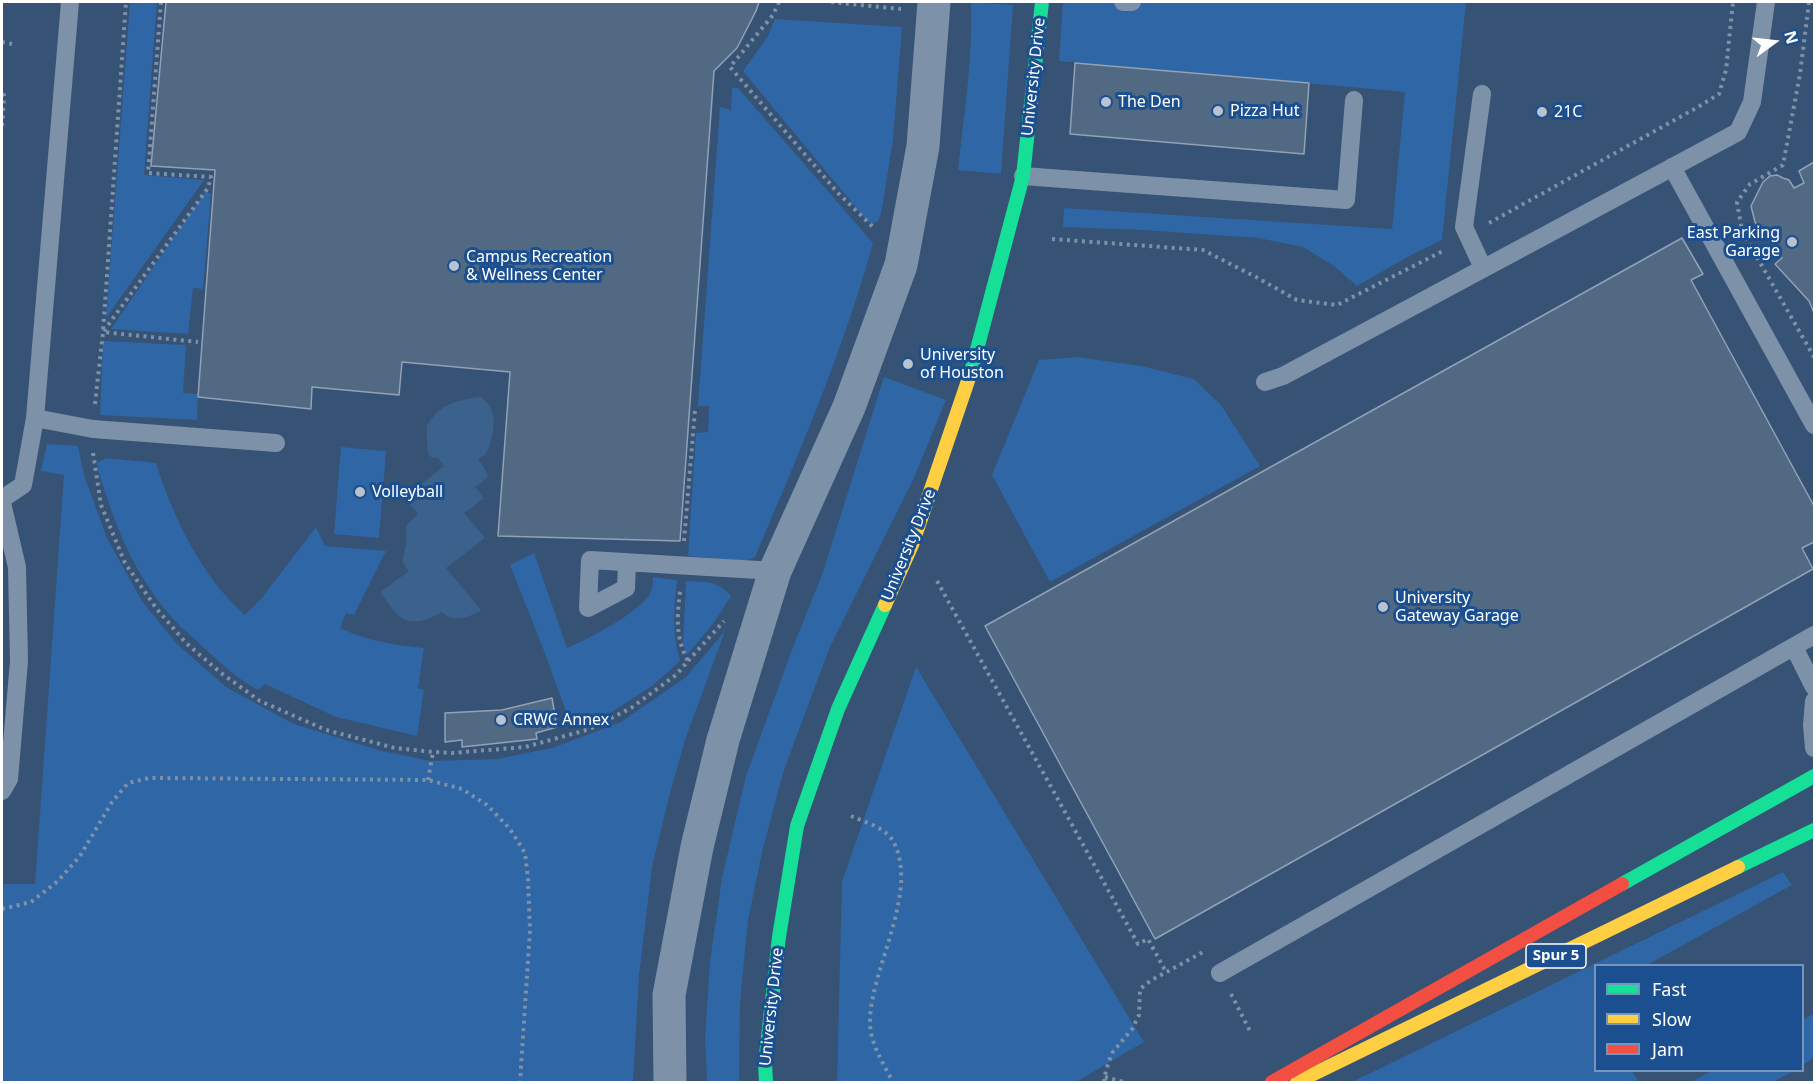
<!DOCTYPE html>
<style>
body{margin:0}
#map{position:relative;width:1816px;height:1084px;overflow:hidden;background:#365274;font-family:"Noto Sans",sans-serif}
canvas{display:block}
.frame{position:absolute;inset:0;border:3px solid #fff;pointer-events:none}
.legend{position:absolute;left:1594px;top:964px;width:210px;height:108px;box-sizing:border-box;background:#1b4f8f;border:2px solid #7695bc;margin:0;padding:8px 10px;list-style:none;font-size:18px;color:#fff}
.legend li{display:flex;align-items:center;gap:12px;height:30px}
.legend b{width:30px;border:2px solid #7695bc}
.north{position:absolute;left:1744px;top:12px;width:60px;height:60px;-webkit-text-stroke:4px #1b4f8f;paint-order:stroke;rotate:75deg;font-size:16px;font-weight:700;line-height:24px;text-align:center;color:#fff}
.north::after{content:'';display:block;margin:auto;width:21px;height:27px;background:#fff;clip-path:polygon(50% 0,100% 100%,50% 72%,0 100%)}
</style>
<div id="map">
<canvas width="1816" height="1084"></canvas>
<div class="frame"></div>
<ul class="legend">
<li><b style="height:8px;background:#16e098"></b>Fast</li>
<li><b style="height:8px;background:#ffcf43"></b>Slow</li>
<li><b style="height:8px;background:#f24e42"></b>Jam</li>
</ul>
<div class="north">N</div>
</div>
<script>
const context = document.querySelector('canvas').getContext('2d');
context.lineJoin = 'round';
function fillPath(path, color) {
  context.fillStyle = color;
  context.fill(path, 'evenodd');
}
function stroke(path, color, width, dash) {
  context.strokeStyle = color;
  context.lineWidth = width;
  context.lineCap = dash ? 'butt' : 'round';
  context.setLineDash(dash || []);
  context.stroke(path);
}
function write(font, color, halo, rows, align = 'center') {
  context.font = font + ' "Noto Sans",sans-serif';
  context.lineWidth = 6;
  context.setLineDash([]);
  context.textBaseline = 'middle';
  context.strokeStyle = halo;
  context.fillStyle = color;
  for (const [text, x, y, turn = 0] of rows) {
    context.save();
    context.translate(x, y);
    context.rotate((+turn || 0) * Math.PI / 180);
    context.textAlign = isNaN(turn) ? turn : align;
    if (halo) context.strokeText(text, 0, 0);
    context.fillText(text, 0, 0);
    context.restore();
  }
}
fillPath(new Path2D(`
 M130,2H157L144,175L204,180L106,318Z
 M971,2L1013,5L1001,174L958,170C964,114 973,58 971,2Z
 M1063,2H1466L1442,240L1413,254L1357,286L1334,266L1303,247L1258,238L1143,230L1063,227L1064,208L1392,229L1405,92L1059,61Z
 M775,19L902,27L893,140L881,214L878,221L873,224L867,221L743,71L768,36Z
 M732,88H738L873,243C843,351 799,454 755,557L745,561L688,556L696,433L708,432L709,406H698L720,107L731,110Z
 M205,192L211,193L203,289L193,288L188,334L111,329Z
 M103,341L186,345L183,393L198,394L197,420L100,415Z
 M1077,357L1141,366L1194,379L1221,405L1260,466L1050,582L992,475L1039,360Z
 M884,377L946,400L913,480L829,649L783,773L763,848L748,920L740,1002L739,1082H707L705,1039L710,962L722,878L746,776L793,647L823,572Z
 M47,444L78,446L84,475L107,538L142,601L176,643L226,687L294,724L378,750L430,761L497,759L552,748L621,722L686,677L725,631L685,740L670,793L652,867L639,976L633,1082H2V884H35L64,475L41,471Z
 M341,447L386,451L379,538L334,534Z
 M106,458L156,463C174,519 201,576 245,615L261,599L316,527L325,546L386,551L354,615L346,613L340,628C367,641 395,645 424,648L418,688L424,690L417,736L336,717L265,684L258,690C237,679 218,661 201,645C192,636 182,629 174,620C133,573 116,528 98,470L97,463Z
 M534,553L567,648C585,641 645,610 651,591C653,587 653,582 653,577L677,580C674,609 672,632 680,661L652,686L607,715L571,726L546,656L510,565Z
 M686,581C706,582 717,580 731,596L713,624L687,655L683,644Z
 M916,667L1144,1042L1076,1082H837L842,882Z
 M1783,872L1792,885L1647,965L1596,966L1595,994L1593,996L1596,1001V1070L1632,1071L1639,1082H1352Z
 M1814,1013V1058L1803,1065V1020Z
 M1713,1070H1794V1071L1773,1082H1691Z`), '#2f66a5');
fillPath(new Path2D(`
 M480,397C501,409 494,436 486,454L478,459L485,469L488,477L475,487L484,498L464,513L485,538L446,568L481,610C469,618 452,623 442,612C408,631 400,621 380,592L409,571C397,557 406,557 406,542C406,537 405,532 406,526L418,514L404,498L444,466L438,458C434,458 432,459 429,455C427,452 426,430 427,426C429,421 435,414 439,411C451,401 465,399 480,397Z`), '#3b618d');
const building = new Path2D(`
 M166,2H759L756,11L737,48L714,71L680,541L498,536L510,372L402,362L399,395L312,387L311,409L198,397L215,170L151,166Z
 M1075,63L1309,83L1304,154L1070,134Z
 M1814,162V313L1809,301L1775,264L1782,258L1755,222L1751,206L1763,182L1770,176L1777,175L1783,178L1789,180L1794,188L1804,183L1799,171Z
 M1682,238L1703,274L1691,280L1814,506V542L1802,548L1813,569L1155,939L985,626Z
 M552,698L557,727L536,733L537,739L462,747V740L445,742V713L502,710Z`);
fillPath(building, '#526984');
stroke(building, '#92a2b6', 1.5);
stroke(new Path2D(`
 M161,2L148,173L211,177L208,188L103,332L198,342
 M779,2L773,15L730,67L838,193L875,229
 M831,2L902,9
 M1809,2L1800,74L1783,165L1750,184L1737,202L1742,231L1814,357
 M2,42L12,44
 M2,95H4L2,130
 M1489,223L1698,107L1719,94L1726,70L1733,2
 M1052,239L1203,250L1256,277L1297,300L1337,305L1445,250
 M95,404L103,332L126,2
 M93,453L101,505L125,563L156,608L186,643L221,673L260,701L326,730L395,748L433,752L452,753L525,747L590,729L631,708L676,675L688,661C675,637 677,617 680,591
 M684,541L695,410
 M937,581L1138,944L1148,939L1166,972
 M688,661L724,621
 M428,780L433,752
 M851,816C864,822 885,827 893,841C920,890 872,966 870,1019C869,1042 883,1063 893,1082
 M2,909L31,902L58,881L80,856L112,802L128,783L149,778L428,780L462,789L487,805L510,829L525,853L528,879L530,930L520,1082
 M1231,994L1250,1031
 M1105,1077L1124,1082
 M1104,1082L1106,1070L1112,1053L1132,1029L1139,1015L1140,989L1150,981L1203,952`), '#7d92a8', 4, [3, 4.5]);
stroke(new Path2D(`
 M1123,2H1132
 M1482,94L1464,227L1483,268
 M1672,167L1814,425
 M1023,176L1346,200L1354,100
 M1265,382L1283,376L1738,132L1752,102L1766,2
 M35,418L93,429L276,443
 M2,499L23,485L35,418L70,2
 M2,503L17,567L19,661L9,779L2,791
 M627,562L626,588L588,608L590,560L775,571
 M1794,647L1814,687
 M1814,701L1812,725L1814,748
 M1220,973L1814,635`), '#7d92a8', 18);
stroke(new Path2D(`
 M670,1082L669,995L697,847L723,740L775,571L849,407L901,265L923,146L934,2`), '#7d92a8', 33);
stroke(new Path2D(`
 M971,372L1023,176L1042,2
 M1738,867L1814,830
 M1622,884L1814,776
 M766,1082L765,1064L779,937L797,826L838,709L885,605`), '#16e098', 14);
stroke(new Path2D(`
 M885,605L912,545L971,372
 M1297,1082L1738,867`), '#ffcf43', 14);
stroke(new Path2D(`
 M1272,1082L1622,884`), '#f24e42', 14);
for (const [x, y, r, color] of [
 [1106,102,6,"#b9c2ce"],
 [1218,111,6,"#b9c2ce"],
 [1542,112,6,"#b9c2ce"],
 [1792,242,6,"#b9c2ce"],
 [454,266,6,"#b9c2ce"],
 [908,364,6,"#b9c2ce"],
 [360,492,6,"#b9c2ce"],
 [1383,607,6,"#b9c2ce"],
 [501,720,6,"#b9c2ce"]
]) {
  const dot = new Path2D();
  dot.arc(x, y, r, 0, 2 * Math.PI);
  context.fillStyle = color;
  context.fill(dot);
  stroke(dot, '#1b4f8f', 2);
}
for (const [x, y, w] of [
 [1556,956,60]
]) {
  const box = new Path2D();
  box.roundRect(x - w / 2, y - 12, w, 24, 4.5);
  context.fillStyle = '#1b4f8f';
  context.fill(box);
  stroke(box, '#fff', 1.5);
}
write('bold 15px', '#fff', null, [
 ["Spur 5",1556,956]
]);
write('16px', '#fff', '#1b4f8f', [
 ["University Drive",1034,77,-84],
 ["University Drive",909,545,-68],
 ["University Drive",772,1007,-84]
]);
write('16px', '#fff', '#1b4f8f', [
 ["The Den",1118,102],
 ["Pizza Hut",1230,111],
 ["21C",1554,112],
 ["East Parking",1780,233,"right"],
 ["Garage",1780,251,"right"],
 ["Campus Recreation",466,257],
 ["& Wellness Center",466,275],
 ["University",920,355],
 ["of Houston",920,373],
 ["Volleyball",372,492],
 ["University",1395,598],
 ["Gateway Garage",1395,616],
 ["CRWC Annex",513,720]
], 'left');
</script>
